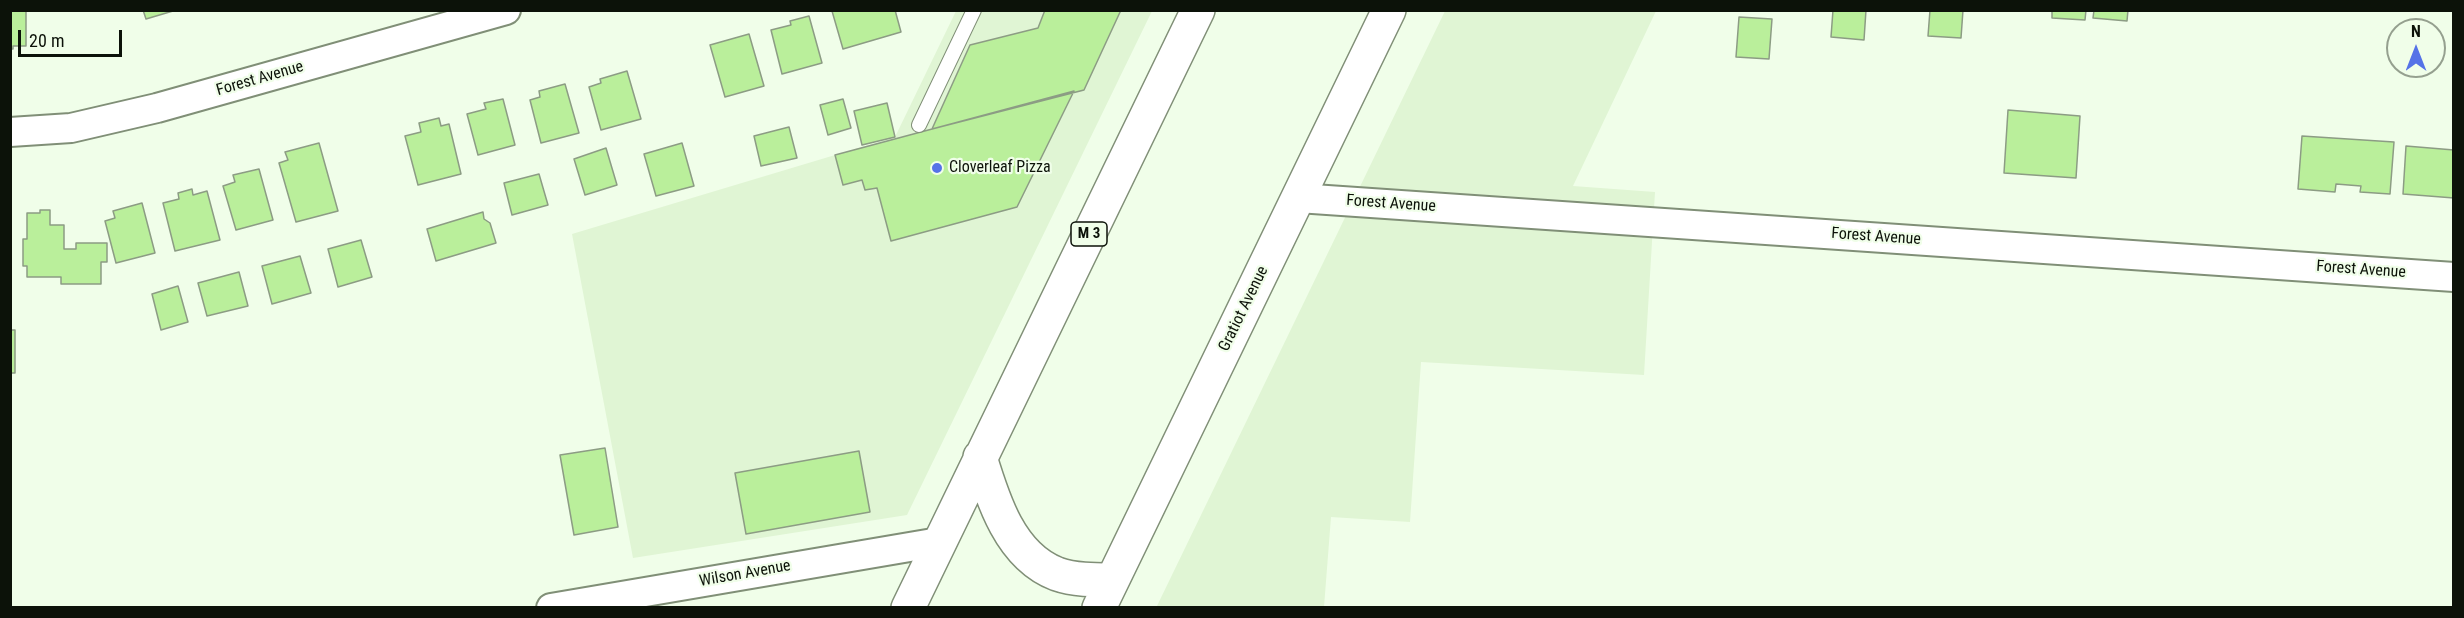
<!DOCTYPE html>
<style>
body{margin:0}
#map{position:relative;width:2464px;height:618px;overflow:hidden;background:#f0fee9;font-family:"Roboto Condensed",sans-serif}
canvas{display:block}
.frame{position:absolute;inset:0;border:12px solid #0c1209;pointer-events:none}
.north{position:absolute;left:2386px;top:18px;width:60px;height:60px;box-sizing:border-box;background:#f0fee9;border:2px solid #95a08f;border-radius:50%;rotate:0deg;font-size:16px;font-weight:700;line-height:24px;text-align:center;color:#0c1209}
.north::after{content:'';display:block;margin:auto;width:21px;height:27px;background:#5572e7;clip-path:polygon(50% 0,100% 100%,50% 72%,0 100%)}
.scale{position:absolute;left:18px;top:30px;width:104px;height:27px;box-sizing:border-box;border:3px solid #0c1209;border-top:0;padding-left:8px;font-size:18px;line-height:21px;white-space:nowrap;color:#0c1209;-webkit-text-stroke:4px #f0fee9;paint-order:stroke}
</style>
<div id="map">
<canvas width="2464" height="618"></canvas>
<div class="frame"></div>
<div class="north">N</div>
<div class="scale">20 m</div>
</div>
<script>
const context = document.querySelector('canvas').getContext('2d');
context.lineJoin = 'round';
function fillPath(path, color) {
  context.fillStyle = color;
  context.fill(path, 'evenodd');
}
function stroke(path, color, width, dash) {
  context.strokeStyle = color;
  context.lineWidth = width;
  context.lineCap = dash ? 'butt' : 'round';
  context.setLineDash(dash || []);
  context.stroke(path);
}
function write(font, color, halo, rows, align = 'center') {
  context.font = font + ' "Roboto Condensed",sans-serif';
  context.lineWidth = 4.5;
  context.setLineDash([]);
  context.textBaseline = 'middle';
  context.strokeStyle = halo;
  context.fillStyle = color;
  for (const [text, x, y, turn = 0] of rows) {
    context.save();
    context.translate(x, y);
    context.rotate((+turn || 0) * Math.PI / 180);
    context.textAlign = isNaN(turn) ? turn : align;
    if (halo) context.strokeText(text, 0, 0);
    context.fillText(text, 0, 0);
    context.restore();
  }
}
fillPath(new Path2D(`
 M956,11H1152L907,515L633,558L572,234L895,137Z
 M1445,11H1656L1573,186L1655,192L1644,375L1421,362L1410,522L1331,517L1324,607L1156,608Z`), '#e0f5d4');
const building = new Path2D(`
 M10,10H26V46H13V49H10Z
 M143,10H173V11L146,19Z
 M895,10L901,32L843,49L832,11Z
 M1045,10H1121L1084,90L932,129L970,45L1038,28Z
 M1833,10H1866L1864,40L1831,37Z
 M1930,10H1963L1961,38L1928,36Z
 M2052,10H2086L2085,20L2052,18Z
 M2094,10H2128L2127,21L2093,18Z
 M809,16L822,63L782,74L771,30L791,25L790,21Z
 M1739,17L1772,19L1769,59L1736,57Z
 M749,34L764,86L725,97L710,45Z
 M627,71L641,119L601,130L589,87L601,83L600,79Z
 M565,84L579,133L541,143L530,100L540,97L539,91Z
 M1074,91L1017,207L891,241L877,188L865,190L862,180L843,185L835,155Z
 M503,99L515,145L478,155L467,114L486,109L484,103Z
 M843,99L851,128L828,135L820,105Z
 M887,103L895,137L862,145L854,111Z
 M2008,110L2080,116L2076,178L2004,173Z
 M439,118L441,126L449,124L461,174L418,185L405,136L421,132L419,123Z
 M789,127L797,158L761,166L754,136Z
 M2302,136L2394,142L2390,194L2360,192L2361,186L2336,184L2335,192L2298,189Z
 M319,143L338,211L296,222L279,163L288,160L285,152Z
 M682,143L694,186L656,196L644,154Z
 M2406,146L2454,150V198L2403,194Z
 M606,148L617,185L585,195L574,159Z
 M259,169L273,220L236,230L223,186L235,182L233,175Z
 M539,174L548,205L512,215L504,183Z
 M192,189L193,195L207,191L220,240L175,251L163,203L179,199L178,193Z
 M142,203L155,253L116,263L105,221L115,218L113,211Z
 M40,210H50V225H64V249H76V243H107V262H101V284H61V277H27V266H23V239H27V213H40Z
 M483,212L484,219L490,223L496,243L436,261L427,229Z
 M361,240L372,277L338,287L328,249Z
 M300,256L311,293L272,304L262,266Z
 M239,272L248,306L207,316L198,283Z
 M178,286L188,322L161,330L152,294Z
 M10,330H15V373H10Z
 M605,448L618,527L574,535L560,455Z
 M859,451L870,512L746,534L735,473Z`);
fillPath(building, '#baef9b');
stroke(building, '#8c9c84', 1.5);
const lane = new Path2D(`
 M919,125L974,10`);
const street = new Path2D(`
 M10,132L71,128L157,108L506,10
 M1298,198L2454,277
 M551,608L939,542`);
const primary = new Path2D(`
 M980,457C993,500 1010,556 1057,574C1074,580 1094,580 1112,580
 M908,608L1198,10
 M1099,608L1389,10`);
stroke(lane, '#808f77', 16);
stroke(street, '#808f77', 32);
stroke(primary, '#808f77', 36);
stroke(lane, '#fff', 14);
stroke(street, '#fff', 28);
stroke(primary, '#fff', 33);
for (const [x, y, r, color] of [
 [937,168,6,"#5572e7"]
]) {
  const dot = new Path2D();
  dot.arc(x, y, r, 0, 2 * Math.PI);
  context.fillStyle = color;
  context.fill(dot);
  stroke(dot, '#f0fee9', 2);
}
for (const [x, y, w] of [
 [1089,234,36]
]) {
  const box = new Path2D();
  box.roundRect(x - w / 2, y - 12, w, 24, 4.5);
  context.fillStyle = '#f0fee9';
  context.fill(box);
  stroke(box, '#0c1209', 1.5);
}
write('bold 15px', '#0c1209', null, [
 ["M 3",1089,234]
]);
write('16px', '#0c1209', '#f0fee9', [
 ["Forest Avenue",260,79,-16],
 ["Forest Avenue",1391,204,4],
 ["Forest Avenue",1876,237,4],
 ["Forest Avenue",2361,270,4],
 ["Gratiot Avenue",1244,309,-64],
 ["Wilson Avenue",745,574,-10]
]);
write('16px', '#0c1209', '#f0fee9', [
 ["Cloverleaf Pizza",949,168]
], 'left');
</script>
